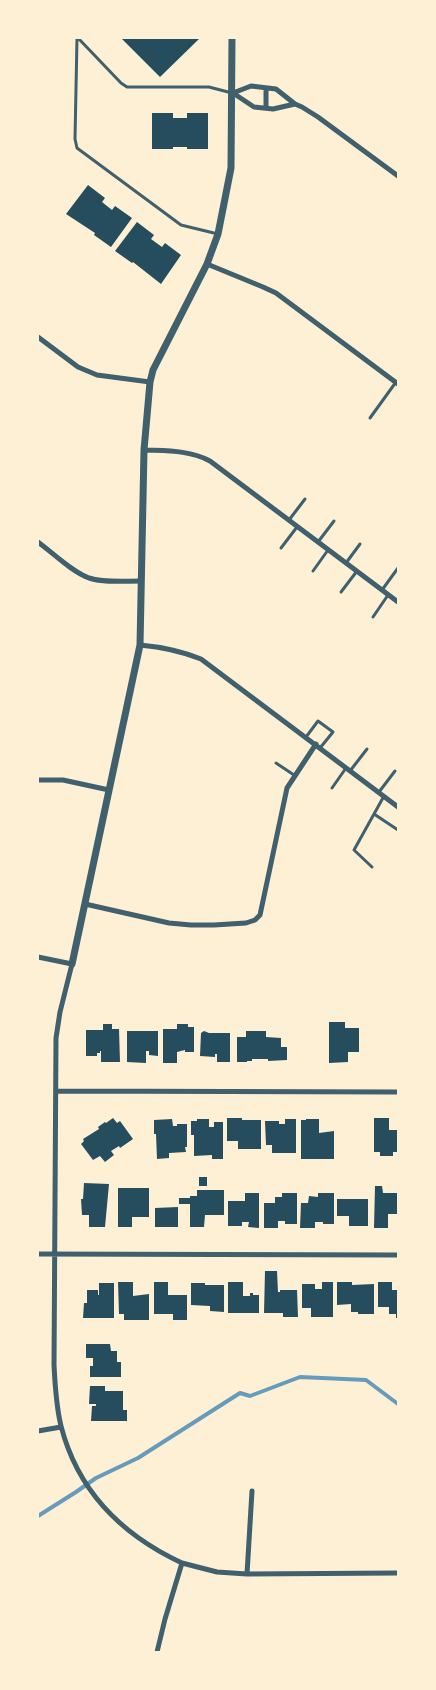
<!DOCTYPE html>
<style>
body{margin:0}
#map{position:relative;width:436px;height:1690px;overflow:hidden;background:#fdf0d5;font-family:Overpass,sans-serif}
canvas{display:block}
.frame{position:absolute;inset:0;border:39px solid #fdf0d5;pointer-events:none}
</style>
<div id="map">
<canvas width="436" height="1690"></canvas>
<div class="frame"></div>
</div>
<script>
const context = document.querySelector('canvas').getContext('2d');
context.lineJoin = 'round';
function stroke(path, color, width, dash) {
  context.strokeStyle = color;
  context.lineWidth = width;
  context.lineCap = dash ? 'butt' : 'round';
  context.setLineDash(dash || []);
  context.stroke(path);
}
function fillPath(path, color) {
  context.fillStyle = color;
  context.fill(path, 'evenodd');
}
stroke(new Path2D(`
 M38,1516L76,1492L96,1478L138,1458L240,1393L250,1396L300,1377L366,1380L398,1404`), '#669bbc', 4);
fillPath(new Path2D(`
 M121,38H200L160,77Z
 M152,113H173V118H187V113H208V149H187V147H173V149H152Z
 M88,185L105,198L102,202L112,210L115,206L132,218L111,247L94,235L95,233L66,214Z
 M137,222L154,235L151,239L162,247L165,243L181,255L161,284L133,262L132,263L115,251Z
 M329,1022H345V1028H359V1052H348V1062L329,1063Z
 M103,1024H112V1029H119L120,1062H101V1051H100V1053H97V1056H86V1030H103Z
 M177,1024H188V1027H194V1052H185V1050L177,1052V1063H163V1029H177Z
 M127,1031H158V1056L149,1055V1051H146V1063L127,1062Z
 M204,1031L209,1033H230V1062H217V1054H215V1057L200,1056L201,1033Z
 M246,1031H266V1037L281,1038V1047H287V1060L268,1061V1059H252V1061H247V1062H237V1037H246Z
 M113,1118L117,1123L120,1121L133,1139L120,1148L119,1146L111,1151L114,1155L105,1162L100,1156L93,1160L81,1144L84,1141L83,1139L99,1129L98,1127L105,1122L106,1123Z
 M227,1118H242V1120H261V1149H238V1141H227Z
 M374,1118H389V1130H398V1152H393V1156H380V1152H374Z
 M172,1119L173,1126H177V1124H187V1147H185L186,1152L169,1153V1158L157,1159L156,1134H154V1120Z
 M197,1119H209V1127H214V1122H223V1159H212V1155L194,1156V1135H191V1121H197Z
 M285,1119H296V1153H272V1145H266L265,1121H279V1124H285Z
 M306,1119H319V1133L334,1131V1159H301V1120H306Z
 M199,1177H207V1186H199Z
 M84,1183L109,1184L105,1227H89V1215H82L81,1199H83Z
 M375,1186H382L383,1193H398V1214H388V1228H374Z
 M118,1188H149V1217H132V1227H118Z
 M197,1190H224V1215H205L204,1227H190V1204H179V1198H190V1196H197Z
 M245,1193H259V1228L248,1227L249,1222H242V1226H228V1201H245Z
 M282,1193H297V1224H285V1221H278V1228H264V1203H275V1197H282Z
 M318,1193H334V1224H323V1222H315V1228H300L301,1203H308L309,1196L318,1197Z
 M337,1199H368V1226H349V1216H337Z
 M178,1207V1227H155V1208Z
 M265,1271H277L278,1292H280V1290H297L298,1317H283V1313H264Z
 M118,1282H133V1296L149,1294V1320H124V1314H119Z
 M154,1282H168V1295H187V1320H173V1314H154Z
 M228,1282H243V1296H250V1293H253V1295H259V1313H228Z
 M322,1282H333V1317H311V1308H302V1284H315V1289H322Z
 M337,1282H352V1285L374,1284V1314H358V1312H351V1304L337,1305Z
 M378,1282H392V1290H398V1318H396V1314H389V1307H378Z
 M99,1283H114V1318H83L84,1303H87V1290H98V1295H99Z
 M191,1283H205V1285H224V1312L210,1311V1306L191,1305Z
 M86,1344H110L111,1351H117V1362H121V1377H90V1366H93V1358H86Z
 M90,1386H105V1391H123V1410H127V1421H91L92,1406H96V1404H89Z`), '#264d5e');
stroke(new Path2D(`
 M77,38L75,139L77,148L181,225L218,234
 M78,38L121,83L127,87H209L232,93
 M370,418L396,382
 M289,520L305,499
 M318,542L334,521
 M281,548L297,527
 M346,563L360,544
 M313,571L328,550
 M382,590L398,568
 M341,592L357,571
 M373,617L388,595
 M306,737L318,721L333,732L320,748
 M276,763L294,775
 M350,771L367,749
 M332,788L346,768
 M379,792L395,771
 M374,814L398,830
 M372,867L354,850L384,796`), '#3f606c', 3);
stroke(new Path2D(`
 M251,86L276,89L295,104L273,109L254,107L233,93Z
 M295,104L302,107L318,117L398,176
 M266,108V88
 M207,264L263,287L276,293L398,384
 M38,337L78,367L97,375L150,382
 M144,450C166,451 190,450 210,461L398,602
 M38,542C53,553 72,572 89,578C105,583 124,581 141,581
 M140,645C162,647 181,651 201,659L398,807
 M38,780H63L109,790
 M85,904L169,923L191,925H214L246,923L255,920L260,915L287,788L316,744
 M38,957L72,964L60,1012L56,1038L54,1365C55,1385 56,1406 61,1426C78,1492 122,1535 182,1563L165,1619L157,1652
 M57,1091L398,1092
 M38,1254L398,1255
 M38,1431L61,1427
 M182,1563L217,1572L247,1574L398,1573
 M247,1574L252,1491`), '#3f606c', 5);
stroke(new Path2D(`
 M72,964L140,645L144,450L150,382L153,370L207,264L218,234L231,168L232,38`), '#3f606c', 7);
</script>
